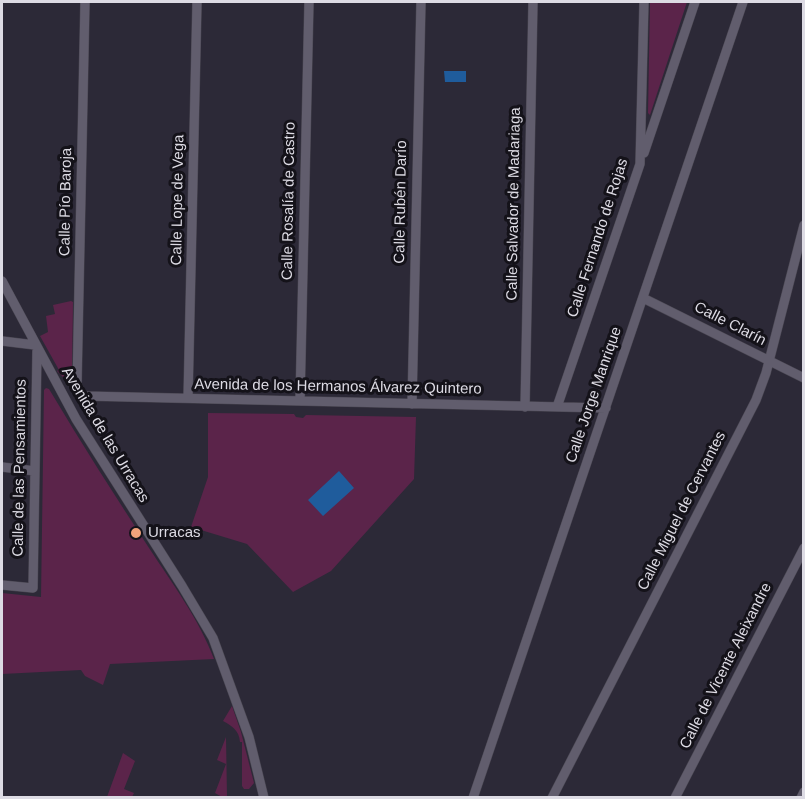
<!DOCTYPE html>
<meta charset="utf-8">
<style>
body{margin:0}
#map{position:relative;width:805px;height:799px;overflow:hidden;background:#2c2937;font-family:Arial,sans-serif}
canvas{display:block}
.frame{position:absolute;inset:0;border:3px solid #dddbe4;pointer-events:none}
</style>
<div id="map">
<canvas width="805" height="799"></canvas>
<div class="frame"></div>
</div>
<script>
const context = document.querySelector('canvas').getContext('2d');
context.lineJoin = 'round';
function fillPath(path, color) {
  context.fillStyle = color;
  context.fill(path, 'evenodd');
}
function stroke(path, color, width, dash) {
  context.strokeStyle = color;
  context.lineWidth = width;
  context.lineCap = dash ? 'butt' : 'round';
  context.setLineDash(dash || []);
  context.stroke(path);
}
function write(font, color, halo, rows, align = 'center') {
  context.font = font + ' Arial,sans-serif';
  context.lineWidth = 6;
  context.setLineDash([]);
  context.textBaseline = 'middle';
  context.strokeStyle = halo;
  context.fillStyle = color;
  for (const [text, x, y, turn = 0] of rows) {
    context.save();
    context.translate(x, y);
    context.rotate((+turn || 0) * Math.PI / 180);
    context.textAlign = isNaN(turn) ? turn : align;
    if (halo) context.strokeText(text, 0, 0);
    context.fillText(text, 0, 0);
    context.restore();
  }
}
fillPath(new Path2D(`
 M650,2H687L650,115L648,113Z
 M71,301L73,302L72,372L69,377L64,378L57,371L59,370L40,336L48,332L46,316L55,314L53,305Z
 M46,388L49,389C81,443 115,496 149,548C172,583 199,619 214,659L110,664L103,685L85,676L81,670L2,674V593L41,597L44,390Z
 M208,413L294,414L296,417L303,418L306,415L416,417L414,479L331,571L293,592L247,544L191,527L208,477Z
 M232,706L241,732L254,783L249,789H244L242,786V742H240C239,730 232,726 223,721Z
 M226,737L227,797H222L215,793L226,764L217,760Z
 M123,753L135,761L124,789L134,793L132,797H107Z`), '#5b244a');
fillPath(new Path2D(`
 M444,71H466V82H445Z
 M339,471L354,488L323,516L308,500Z`), '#1f5c9c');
const street = new Path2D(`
 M85,2L77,384L81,394L85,396L606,408
 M644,153L695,2
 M2,281L76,419L182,586L213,638L249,737L264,798
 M643,298L804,378
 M2,341L35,345
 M188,398L197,2
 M300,401L309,2
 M412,404L421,2
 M525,407L533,2
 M557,407L640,164L644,2
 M2,467L35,471
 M2,585L33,588L37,351
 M473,798L743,2
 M552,798L756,400L766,373L804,225
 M675,798L804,548
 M801,798L804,792`);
stroke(street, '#494651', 10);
stroke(street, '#615d6d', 9);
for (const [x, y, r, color] of [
 [136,533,6,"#f1a27b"]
]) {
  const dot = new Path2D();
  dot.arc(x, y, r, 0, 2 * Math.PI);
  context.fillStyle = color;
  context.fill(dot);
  stroke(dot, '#141219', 2);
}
write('15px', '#dddbe4', '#141219', [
 ["Calle Lope de Vega",178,200,-89],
 ["Calle Rosalía de Castro",289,201,-89],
 ["Calle Pío Baroja",66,202,-89],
 ["Calle Rubén Darío",401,202,-89],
 ["Calle Salvador de Madariaga",514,204,-89],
 ["Calle Fernando de Rojas",598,238,-72],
 ["Calle Clarín",730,324,27],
 ["Avenida de los Hermanos Álvarez Quintero",338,387,1],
 ["Calle Jorge Manrique",594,395,-71],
 ["Avenida de las Urracas",105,435,59],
 ["Calle de las Pensamientos",20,468,-89],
 ["Calle Miguel de Cervantes",682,511,-63],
 ["Calle de Vicente Aleixandre",726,666,-63]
]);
write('15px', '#dddbe4', '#141219', [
 ["Urracas",148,533]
], 'left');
</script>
